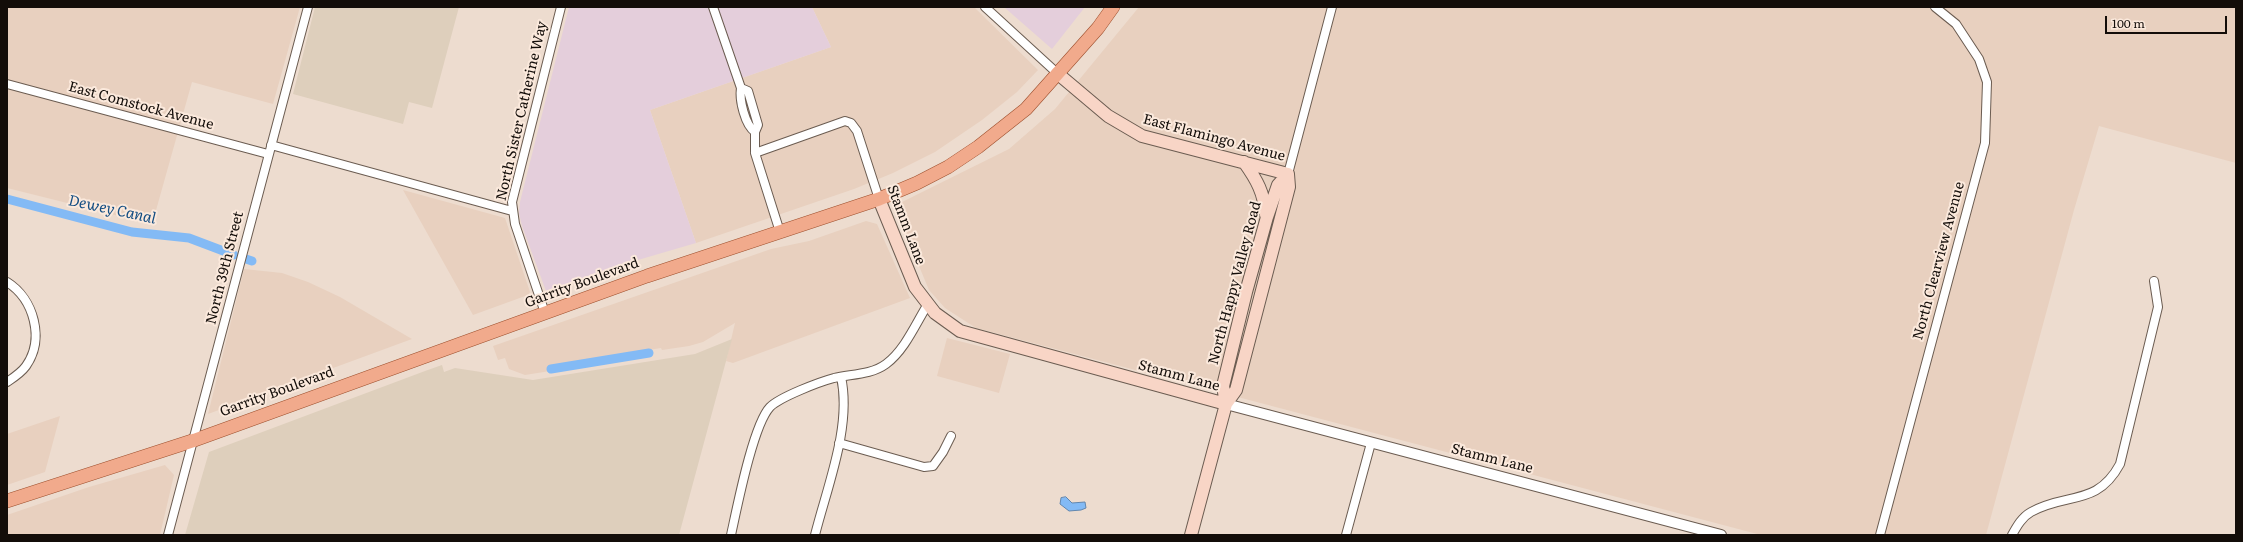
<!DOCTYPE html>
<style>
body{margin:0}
#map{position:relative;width:2243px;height:542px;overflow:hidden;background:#eddccf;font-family:Literata,serif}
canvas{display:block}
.frame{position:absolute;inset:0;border:8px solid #130d09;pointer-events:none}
.scale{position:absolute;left:2105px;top:16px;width:122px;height:18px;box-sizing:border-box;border:2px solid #130d09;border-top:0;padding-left:5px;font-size:12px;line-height:14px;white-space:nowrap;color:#130d09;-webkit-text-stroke:3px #fbe9dc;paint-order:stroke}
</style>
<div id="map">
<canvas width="2243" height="542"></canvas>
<div class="frame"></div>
<div class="scale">100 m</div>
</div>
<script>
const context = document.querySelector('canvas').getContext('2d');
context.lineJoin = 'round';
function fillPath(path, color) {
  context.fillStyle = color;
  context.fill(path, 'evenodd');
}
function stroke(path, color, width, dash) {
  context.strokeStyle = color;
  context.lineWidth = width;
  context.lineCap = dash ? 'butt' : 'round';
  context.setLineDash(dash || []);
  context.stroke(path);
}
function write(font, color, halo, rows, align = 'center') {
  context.font = font + ' Literata,serif';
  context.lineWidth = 4;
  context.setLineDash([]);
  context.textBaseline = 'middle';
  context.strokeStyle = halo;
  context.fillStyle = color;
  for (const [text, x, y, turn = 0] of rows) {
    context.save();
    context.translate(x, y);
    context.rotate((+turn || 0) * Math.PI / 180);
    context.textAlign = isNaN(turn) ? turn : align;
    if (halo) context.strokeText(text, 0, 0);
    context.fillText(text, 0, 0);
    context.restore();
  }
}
fillPath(new Path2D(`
 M7,7H300L273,104L192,82L153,221L119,216L7,188Z
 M812,7H974L1038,70L1017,92L982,120L935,152L893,173L854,189L696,243L650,110L831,47Z
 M1139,7H2236V163L2099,126L2074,210L1986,535H1761L976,328L945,308L929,290L899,218L897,209L900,203L1009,149L1055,109Z
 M403,190L505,218L530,292L528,295L473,315Z
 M866,221L877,224L910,298L733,363L726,361L735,323L703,342L689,346L662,350L661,348L588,360L550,367V371L525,375L509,369L505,358L498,360L493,346L771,249L809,241Z
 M244,269L282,273L308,282L340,297L412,339L208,414Z
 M947,338L1010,354L999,393L937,376Z
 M60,416L45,472L7,485V434Z
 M165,465L174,475L160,535H7V515L89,487Z`), '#e8d0bf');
fillPath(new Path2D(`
 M315,7H459L432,108L409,102L403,124L293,94Z
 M732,339L679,535H185L209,452L425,371L442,365L444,372L455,368L533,380L695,354Z`), '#decfbc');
fillPath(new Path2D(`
 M569,7H812L831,47L650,110L696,243L614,267L546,291L522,226L519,213L520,202Z
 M1004,7H1085L1052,49Z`), '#e4cedb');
const water = new Path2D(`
 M1066,497L1072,503L1085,502L1086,508L1081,510L1069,511L1060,504L1061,498Z`);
fillPath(water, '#83baf5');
stroke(water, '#6186ae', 1);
stroke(new Path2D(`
 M7,199L132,232L189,238L234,255
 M246,259L252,261
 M551,369L649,353`), '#83baf5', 9);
const minor = new Path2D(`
 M713,7L741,88C739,100 745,125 755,132
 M985,7L1057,73
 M7,84L268,154
 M741,88L748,91L758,125L755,132V153L780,232
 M271,145L512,211
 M755,153L845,121L851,123L857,131L879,199
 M1288,174L1332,7
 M7,282C34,299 45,339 26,366C21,373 13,378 7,382
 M545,313L515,224L512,202L561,7
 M839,443L924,467L933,466L943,452L951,436
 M168,535L308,7
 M731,535C737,508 753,425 770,407C780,397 819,382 834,378C851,374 871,375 886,364C905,350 916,323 928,304
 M815,535C827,487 852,426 841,377
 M1346,535L1371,443
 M1880,535L1985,143L1987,82L1979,59L1956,24L1935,7
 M2012,535C2017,526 2022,517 2031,512C2066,492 2097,507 2120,464L2158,307L2154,281`);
const tertiary = new Path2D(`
 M1226,404L1721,535`);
const secondary = new Path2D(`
 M1057,73L1108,116L1142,136L1288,174
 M1244,162C1257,180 1264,193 1266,215
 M879,199L915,287L935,313L960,331L1226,404
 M1226,404L1223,386L1246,292L1267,217L1278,185L1288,174
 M1191,535L1226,404L1236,390L1289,187L1288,174`);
const primary = new Path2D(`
 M7,501L195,440L647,276L879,199L917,183L948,167L978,147L1026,109L1098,28L1113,7`);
stroke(minor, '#6b5c51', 10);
stroke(tertiary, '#6b5c51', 12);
stroke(secondary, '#6b5c51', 14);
stroke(primary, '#9d4f2d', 14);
stroke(minor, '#fff', 8);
stroke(tertiary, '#fff', 10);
stroke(secondary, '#f8d5c6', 12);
stroke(primary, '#f1aa8c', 13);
write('14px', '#130d09', '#fbe9dc', [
 ["East Comstock Avenue",141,106,15],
 ["North Sister Catherine Way",522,111,-77],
 ["East Flamingo Avenue",1214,138,15],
 ["Stamm Lane",906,225,69],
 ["North Clearview Avenue",1939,261,-75],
 ["North 39th Street",225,268,-76],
 ["Garrity Boulevard",582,283,-20],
 ["North Happy Valley Road",1235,283,-75],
 ["Stamm Lane",1179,376,15],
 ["Garrity Boulevard",277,392,-20],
 ["Stamm Lane",1492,459,14]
]);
write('italic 15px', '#114c82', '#fbe9dc', [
 ["Dewey Canal",112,210,12]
]);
</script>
